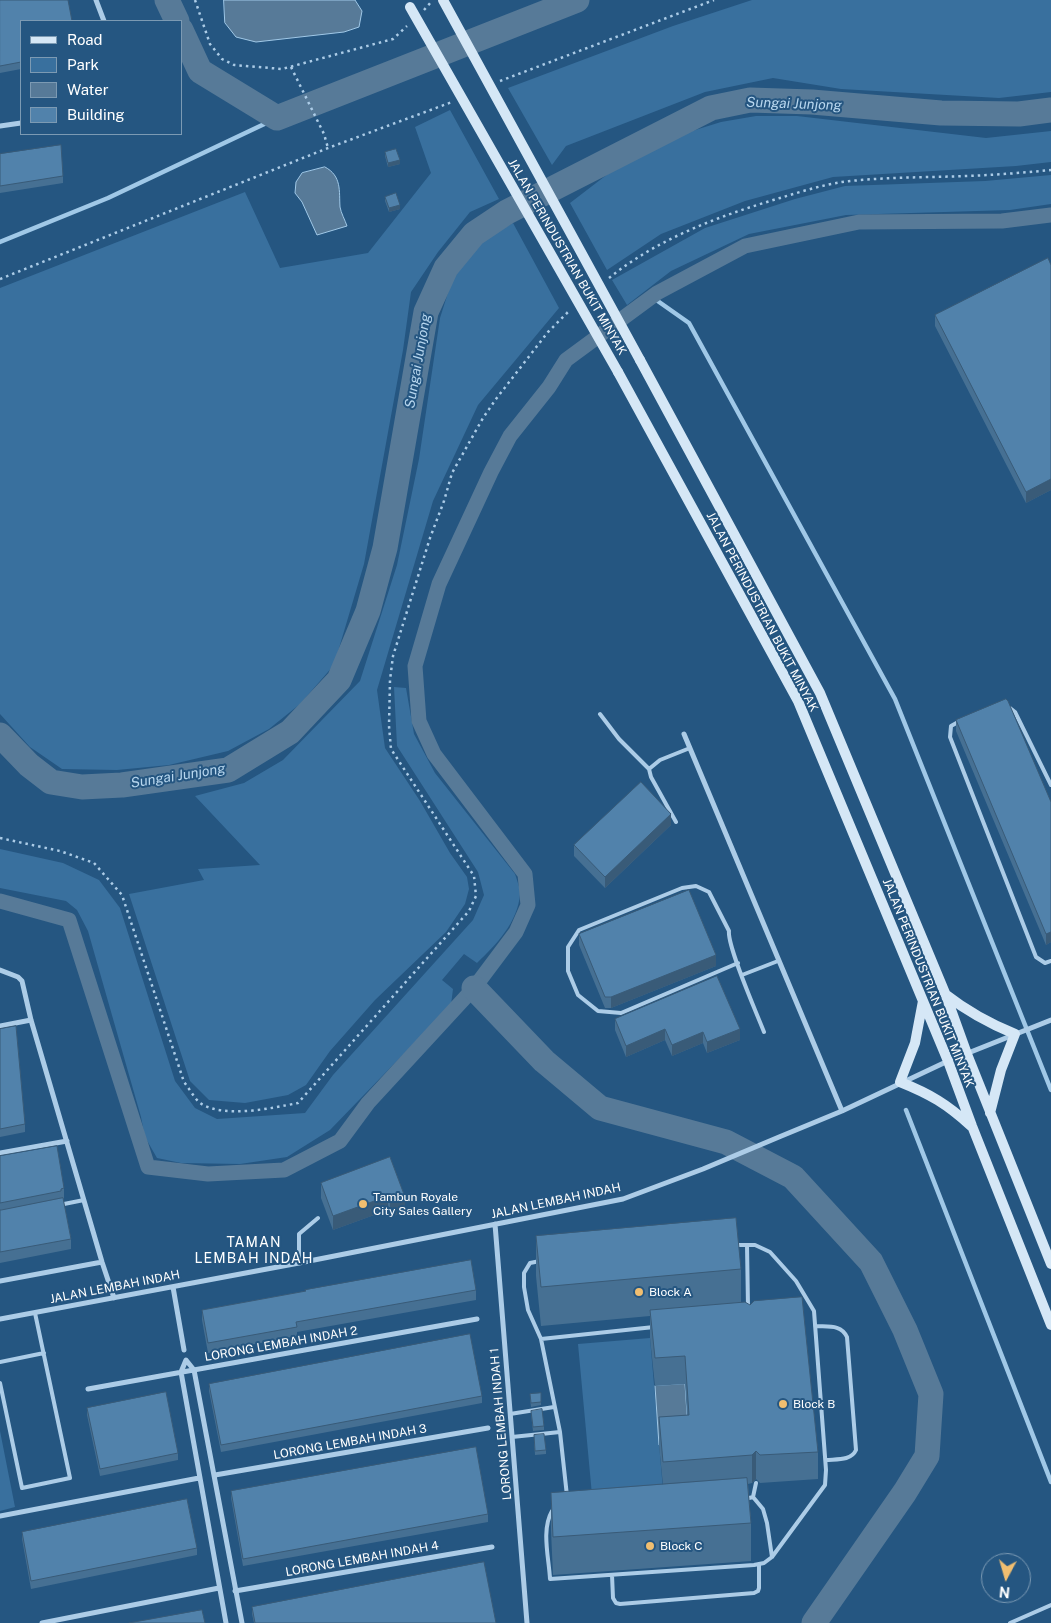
<!DOCTYPE html>
<style>
body{margin:0}
#map{position:relative;width:1051px;height:1623px;overflow:hidden;background:#255681;font-family:"Public Sans",sans-serif}
canvas{display:block}
.legend{position:absolute;left:20px;top:20px;width:162px;height:115px;box-sizing:border-box;background:#255681;border:1px solid #7c9ab3;margin:0;padding:6px 9px;list-style:none;font-size:15px;color:#fff}
.legend li{display:flex;align-items:center;gap:10px;height:25px}
.legend b{width:25px;border:1px solid #7c9ab3}
.north{position:absolute;left:981px;top:1553px;width:50px;height:50px;box-sizing:border-box;background:#255681;border:1px solid #7c9ab3;border-radius:50%;rotate:186deg;font-size:14px;font-weight:700;line-height:20px;text-align:center;color:#fff}
.north::after{content:'';display:block;margin:auto;width:18px;height:22px;background:#f0be70;clip-path:polygon(50% 0,100% 100%,50% 72%,0 100%)}
</style>
<div id="map">
<canvas width="1051" height="1623"></canvas>
<ul class="legend">
<li><b style="height:6px;background:#d5e7f6"></b>Road</li>
<li><b style="height:14px;background:#39709e"></b>Park</li>
<li><b style="height:14px;background:#577a98"></b>Water</li>
<li><b style="height:14px;background:#5182ab"></b>Building</li>
</ul>
<div class="north">N</div>
</div>
<script>
const context = document.querySelector('canvas').getContext('2d');
context.lineJoin = 'round';
function fillPath(path, color) {
  context.fillStyle = color;
  context.fill(path, 'evenodd');
}
function stroke(path, color, width, dash) {
  context.strokeStyle = color;
  context.lineWidth = width;
  context.lineCap = dash ? 'butt' : 'round';
  context.setLineDash(dash || []);
  context.stroke(path);
}
function write(font, color, halo, rows, align = 'center') {
  context.font = font + ' "Public Sans",sans-serif';
  context.lineWidth = 4;
  context.setLineDash([]);
  context.textBaseline = 'middle';
  context.strokeStyle = halo;
  context.fillStyle = color;
  for (const [text, x, y, turn = 0] of rows) {
    context.save();
    context.translate(x, y);
    context.rotate((+turn || 0) * Math.PI / 180);
    context.textAlign = isNaN(turn) ? turn : align;
    if (halo) context.strokeText(text, 0, 0);
    context.fillText(text, 0, 0);
    context.restore();
  }
}
fillPath(new Path2D(`
 M752,0H1051V92L999,98L841,89L773,78L705,92L566,146L552,165L508,88L673,26Z
 M450,110L499,199L470,212L438,252L411,292L403,350L364,564L334,665L300,704L269,729L228,751L169,765L117,770L62,769L30,747L0,714V288L245,192L280,268L368,253L431,173L415,127Z
 M756,116H797L986,138L1051,131V162L1016,166L833,177L745,201L661,234L607,270L570,203L630,157L676,136L721,122Z
 M1051,175V204L1010,210L846,215L749,234L671,271L627,305L612,280L705,228L795,199L845,186L985,181Z
 M513,223L559,308L478,405L433,501L377,690L385,748L420,801L450,853L467,877L469,889L465,904L446,932L375,1000L330,1051L306,1085L288,1095L245,1103L209,1100L190,1081L129,894L204,880L198,869L260,865L195,796L244,783L283,760L360,681L397,565L419,459L440,318L453,277L475,245Z
 M394,687L406,688L414,734L435,773L515,874C517,880 520,888 520,894C518,922 496,945 477,963L464,954L442,980L453,989L451,1005L330,1130L287,1157L240,1164L181,1163L157,1158L145,1137L141,1117L88,931L77,910L66,901L0,888V849L63,863L99,880L120,908L175,1081L195,1108L217,1119L305,1113L333,1075L473,920L484,895L478,872L397,746Z
 M650,1338L663,1490L592,1495L578,1344Z
 M0,1431L15,1507L0,1511Z`), '#39709e');
const water = new Path2D(`
 M224,0H355L362,11L359,27L344,32L256,42L236,37L225,23Z
 M325,167C342,176 339,191 340,207C341,213 345,220 347,226L317,235L302,202L295,193L296,182L302,173Z
 M685,1384L689,1443L659,1445L655,1386Z`);
fillPath(water, '#577a98');
stroke(water, '#a0c8e7', 1);
stroke(new Path2D(`
 M0,242L108,198L277,118
 M652,297L689,323L895,699L1051,1090
 M906,1110L1051,1482`), '#a0c8e7', 4.5);
stroke(new Path2D(`
 M0,901L69,920L148,1167L208,1174L284,1170L340,1141L368,1103L474,988L516,932L528,905L525,874L434,754L419,721L415,666L439,584L491,472L510,436L549,387L566,360L657,293L745,246L859,222L1002,221L1051,215`), '#577a98', 15);
stroke(new Path2D(`
 M167,0L177,21
 M181,30L200,71L277,118L577,0
 M0,735L29,765L51,782L82,787L122,785L228,770L290,732L339,680L368,611L385,548L426,312L446,268L474,234L507,212L711,108L750,100L812,102L941,113L1019,114L1051,110
 M474,988L544,1061L600,1108L726,1142L793,1177L871,1262L905,1330L931,1394L927,1456L905,1492L814,1623`), '#577a98', 25);
stroke(new Path2D(`
 M195,0L210,44L222,59L234,65L282,69L393,39L407,26
 M424,10L432,1
 M291,67L324,134L328,148
 M500,81L714,0
 M609,278C659,238 719,216 780,198C800,192 822,185 842,182C890,176 939,178 987,175C1008,174 1030,172 1051,170
 M0,279L328,148L452,102
 M0,838L60,851L94,863L122,895L184,1082C189,1088 194,1098 200,1103C224,1119 272,1108 298,1103L469,911L476,896L474,876L391,749L389,726L390,680L393,656L430,538L444,501L452,473L483,418L496,399L548,332L570,310`), '#accce7', 2.5, [2.5, 4]);
stroke(new Path2D(`
 M1010,708L1015,712L1051,785
 M600,714L619,739L649,769
 M960,721L951,726L950,737L1036,957L1045,963L1051,961
 M676,822L651,777L649,769L660,760L690,748
 M738,963L621,1013L598,1011L578,995L568,971V947L579,930L682,888L696,886L709,892L729,931C727,946 757,1014 764,1032
 M742,975L778,961
 M59,1205L84,1200
 M747,1245L748,1307
 M540,1261L530,1263L524,1273V1287L528,1310L541,1339L560,1432L567,1496
 M299,1263V1234L318,1218
 M815,1326C828,1327 841,1324 847,1337L856,1450C851,1461 837,1459 826,1460
 M541,1339L654,1327
 M0,1362L44,1353
 M0,1383L22,1488L70,1478L35,1313
 M510,1414L554,1407
 M512,1437L560,1432
 M753,1497L763,1509L767,1523L772,1557
 M745,1499L753,1497L756,1483
 M552,1511C541,1530 549,1558 550,1579L754,1565L764,1563L772,1557L825,1485L826,1470L814,1311L796,1281L770,1252L755,1245H734
 M612,1575L613,1598L616,1603L620,1604L754,1593L758,1591L759,1588V1564
 M1010,1623L1051,1605`), '#accce7', 4);
stroke(new Path2D(`
 M96,0L104,21
 M0,126L21,123
 M684,734L842,1111
 M0,970L18,977L22,981L31,1020L102,1262L114,1298
 M0,1026L31,1020
 M0,1153L67,1141
 M495,1224L527,1623
 M0,1281L102,1262
 M173,1287L184,1350
 M0,1319L299,1263L623,1199L703,1169L779,1137L842,1111L948,1061L1051,1020
 M88,1389L477,1319
 M215,1475L488,1428
 M0,1516L199,1478
 M235,1591L492,1547
 M42,1623L219,1588
 M226,1623L181,1372L186,1360L194,1370L242,1623`), '#accce7', 5);
stroke(new Path2D(`
 M640,360L820,693L945,993L967,1054L1051,1264
 M618,372L798,701L948,1061L972,1126L1051,1325
 M945,994C968,1012 988,1023 1015,1034L1001,1070L990,1113
 M923,1001L915,1043L900,1082C930,1094 947,1104 971,1126`), '#d5e7f6', 10);
stroke(new Path2D(`
 M443,0L640,360
 M410,7L618,372`), '#d5e7f6', 10);
fillPath(new Path2D(`
 M0,0L21,21V69L0,73Z
 M385,152L400,164L388,167L385,156Z
 M0,154L63,176V183L0,193Z
 M385,197L400,209L389,212L385,201Z
 M1051,265V490L1026,503L935,326V315Z
 M956,720L1051,802V942L1046,945L956,731Z
 M671,825L605,888L574,856V845Z
 M579,934L716,966L611,1008H605L579,945Z
 M717,976L740,1040L707,1053L703,1043L672,1056L665,1040L626,1057L615,1030V1019Z
 M0,1029L25,1124V1132L0,1137Z
 M0,1156L64,1188V1198L63,1199L71,1239V1249L0,1263Z
 M390,1157L405,1212L390,1217L388,1210L333,1230L321,1198V1183Z
 M536,1236L741,1269V1302L818,1452V1479L760,1483L756,1479L752,1483L748,1484L751,1523V1561L553,1575L551,1531V1493L663,1485L659,1445V1417L687,1415L685,1384L655,1386L650,1338V1316L541,1326L536,1276Z
 M476,1290V1300L297,1332V1336L208,1353L202,1320V1310Z
 M209,1384L482,1396V1403L221,1452L209,1391Z
 M541,1393V1405L531,1407L530,1398Z
 M87,1408L178,1453V1460L100,1476L87,1415Z
 M531,1414L544,1426V1430L533,1431Z
 M534,1438L546,1450V1454L535,1455Z
 M231,1491L488,1514V1522L243,1566L231,1498Z
 M22,1532L197,1548V1555L31,1589L22,1539Z
 M252,1607L496,1623H254L252,1614Z`), '#467093');
fillPath(new Path2D(`
 M400,160V164L388,167V163Z
 M400,205V209L389,212V208Z
 M1051,479V490L1026,503V492Z
 M671,814V825L605,888V877Z
 M1051,932V942L1046,945V934Z
 M716,955V966L611,1008V997Z
 M665,1029V1040L626,1057V1046Z
 M740,1029V1040L707,1053V1042Z
 M703,1032V1043L672,1056V1045Z
 M388,1196V1210L333,1230V1216Z
 M405,1197V1212L390,1217V1203Z
 M756,1451V1479L752,1483V1455Z`), '#395b78');
const building = new Path2D(`
 M0,0H68L72,21H21V62L0,66Z
 M61,145L63,176L0,186V154Z
 M396,149L400,160L388,163L385,152Z
 M396,193L400,205L389,208L385,197Z
 M1048,258L1051,265V479L1026,492L935,315Z
 M1006,699L1008,701L1051,802V932L1046,934L956,720Z
 M641,782L671,814L605,877L574,845Z
 M689,890L716,955L611,997H605L579,934Z
 M717,976L740,1029L707,1042L703,1032L672,1045L665,1029L626,1046L615,1019Z
 M16,1026L25,1124L0,1129V1029Z
 M57,1146L64,1188L61,1189V1191L0,1203V1156Z
 M390,1157L405,1197L390,1203L388,1196L333,1216L321,1183Z
 M63,1198L71,1239L0,1252V1210H1Z
 M736,1218L741,1269L541,1287L536,1236Z
 M471,1260L476,1290L296,1322L297,1327L208,1343L202,1310L306,1291L305,1290Z
 M802,1297L818,1452L760,1455L756,1451L752,1455L663,1462L659,1417L689,1415L685,1356L655,1358L650,1310L745,1302L750,1305L754,1301Z
 M470,1334L482,1396L221,1445L209,1384Z
 M166,1392L178,1453L100,1469L87,1408Z
 M541,1393V1402L531,1403L530,1394Z
 M542,1409L544,1426L533,1427L531,1411Z
 M544,1434L546,1450L535,1451L534,1435Z
 M476,1447L488,1514L243,1559L231,1491Z
 M747,1478L751,1523L553,1537L551,1493Z
 M187,1499L197,1548L31,1581L22,1532Z
 M484,1562L496,1623H255L252,1607Z
 M202,1610L205,1623H129Z`);
fillPath(building, '#5182ab');
stroke(building, '#395b78', 1);
for (const [x, y, r, color] of [
 [363,1204,5,"#f0be70"],
 [639,1292,5,"#f0be70"],
 [783,1404,5,"#f0be70"],
 [650,1546,5,"#f0be70"]
]) {
  const dot = new Path2D();
  dot.arc(x, y, r, 0, 2 * Math.PI);
  context.fillStyle = color;
  context.fill(dot);
  stroke(dot, '#255681', 2);
}
write('12px', '#fff', '#255681', [
 ["JALAN PERINDUSTRIAN BUKIT MINYAK",567,257,60],
 ["JALAN PERINDUSTRIAN BUKIT MINYAK",762,612,62],
 ["JALAN PERINDUSTRIAN BUKIT MINYAK",928,983,68],
 ["JALAN LEMBAH INDAH",556,1201,-12],
 ["JALAN LEMBAH INDAH",115,1287,-11],
 ["LORONG LEMBAH INDAH 2",281,1344,-10],
 ["LORONG LEMBAH INDAH 1",501,1424,-95],
 ["LORONG LEMBAH INDAH 3",350,1442,-10],
 ["LORONG LEMBAH INDAH 4",362,1559,-10]
]);
write('12px', '#fff', '#255681', [
 ["Tambun Royale",373,1197],
 ["City Sales Gallery",373,1211],
 ["Block A",649,1292],
 ["Block B",793,1404],
 ["Block C",660,1546]
], 'left');
write('italic 14px', '#b7d6ee', '#255681', [
 ["Sungai Junjong",794,104,2],
 ["Sungai Junjong",418,361,-80],
 ["Sungai Junjong",178,776,-9]
]);
context.letterSpacing = '1px';
write('14px', '#fff', '#255681', [
 ["TAMAN",254,1243],
 ["LEMBAH INDAH",254,1259]
]);
context.letterSpacing = '0px';
</script>
